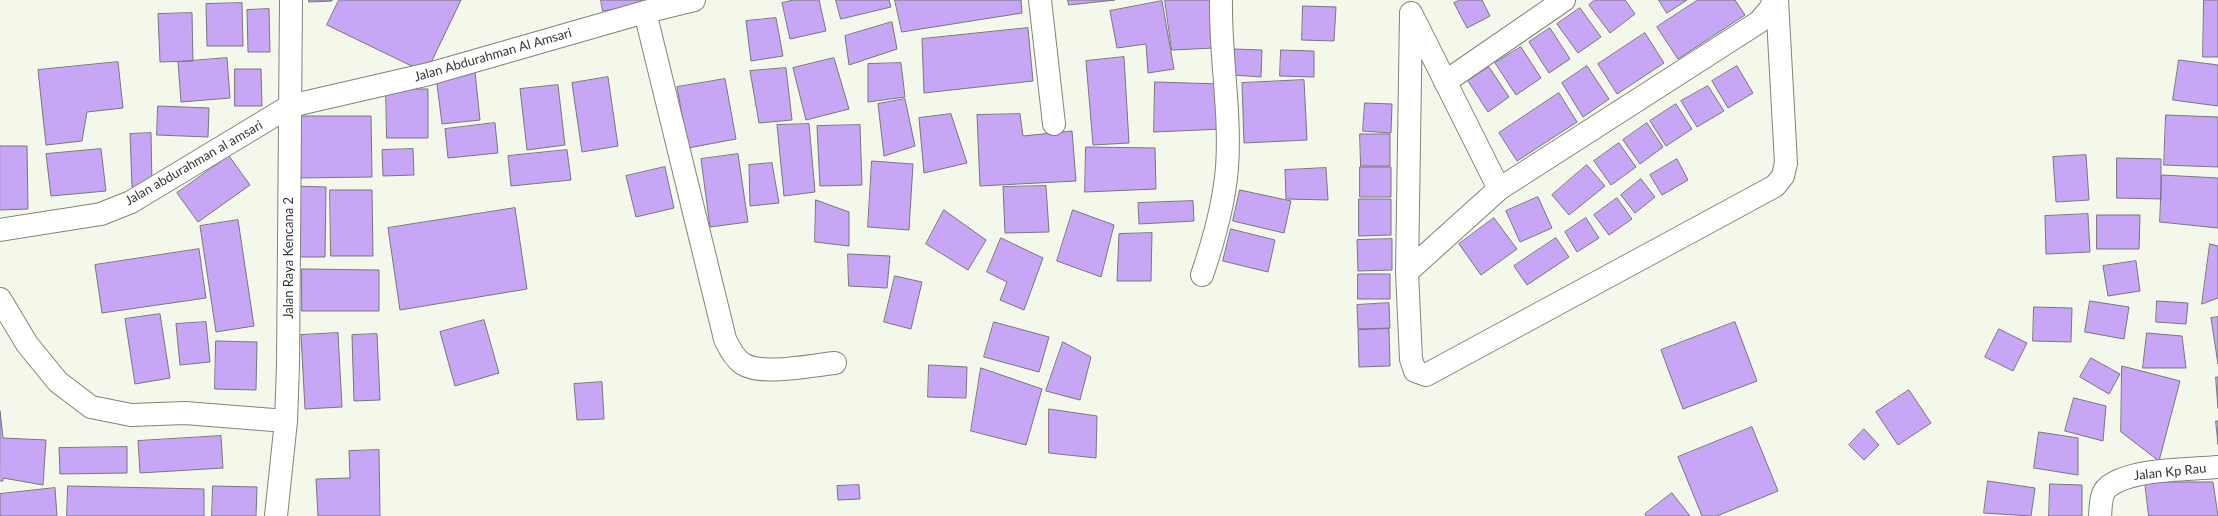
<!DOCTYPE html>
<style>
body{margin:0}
canvas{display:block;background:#f3f8eb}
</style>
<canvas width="2218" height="516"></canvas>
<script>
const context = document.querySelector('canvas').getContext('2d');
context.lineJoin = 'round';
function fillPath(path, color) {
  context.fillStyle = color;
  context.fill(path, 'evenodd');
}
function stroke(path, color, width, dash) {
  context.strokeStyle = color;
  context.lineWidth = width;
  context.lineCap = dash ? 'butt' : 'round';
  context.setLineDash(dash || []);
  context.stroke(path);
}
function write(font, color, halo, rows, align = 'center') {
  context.font = font + ' Lato,sans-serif';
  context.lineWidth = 3.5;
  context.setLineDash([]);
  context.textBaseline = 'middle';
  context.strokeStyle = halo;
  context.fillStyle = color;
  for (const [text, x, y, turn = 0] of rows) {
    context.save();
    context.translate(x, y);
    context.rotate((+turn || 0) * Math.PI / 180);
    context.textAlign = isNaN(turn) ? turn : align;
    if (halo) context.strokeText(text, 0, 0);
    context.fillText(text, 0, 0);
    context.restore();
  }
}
const building = new Path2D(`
 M309,0H332V1L309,2Z
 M339,0H461L426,73L327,25Z
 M601,0H656L657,3L603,11Z
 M794,0H819L826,31L790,39L782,3Z
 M836,0H889L891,7L841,19Z
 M895,0H1021L1022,13L902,32Z
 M1068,0H1115L1069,5Z
 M1165,0H1211L1214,48L1172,50Z
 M1460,0H1482L1490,16L1467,28L1454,3Z
 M1595,0H1625L1635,14L1610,33L1589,5Z
 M1659,0H1687L1667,13Z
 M1698,0H1735L1745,15L1678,59L1657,27Z
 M2204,0H2218V57H2203Z
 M1162,1L1174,69L1148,73L1146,44L1117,48L1110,11Z
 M242,3L243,46H207L206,4Z
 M1303,6L1336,7L1334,41L1302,40Z
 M1580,8L1601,37L1578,53L1557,24Z
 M269,9L270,52H248L247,10Z
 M192,13L193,61L160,62L158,14Z
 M776,18L783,56L751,61L746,21Z
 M892,22L897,49L849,65L845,36Z
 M1028,28L1033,81L924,93L922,39Z
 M1550,28L1570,59L1549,73L1529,42Z
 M1645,33L1664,63L1617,94L1598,64Z
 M1521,47L1541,78L1516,95L1495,63Z
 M1234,49L1262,50L1261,77L1233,75Z
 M1281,50L1314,51V77L1280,76Z
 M1124,57L1129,143L1093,145L1086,61Z
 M227,58L230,98L181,102L178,62Z
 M834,58L849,109L806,120L793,68Z
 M2179,60L2218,65V106L2173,100Z
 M118,62L123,108L87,112L82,141L46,145L38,70Z
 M901,63L905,97L868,102V64Z
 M1587,66L1609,99L1583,117L1562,83Z
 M1737,66L1753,93L1728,108L1712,81Z
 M1489,67L1509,97L1488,112L1468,81Z
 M786,68L792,120L759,123L750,71Z
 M235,69H261L262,106H235Z
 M475,72L480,120L442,124L436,76Z
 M608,77L618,146L582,152L572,83Z
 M725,79L736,139L688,148L677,87Z
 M1304,80L1307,140L1244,143L1242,83Z
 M1155,82L1221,84L1222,129L1154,132Z
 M558,85L565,145L527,150L520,89Z
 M1708,86L1724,111L1697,127L1681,101Z
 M386,89H428V138H387Z
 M1559,93L1577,122L1517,161L1499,133Z
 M905,99L915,146L884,156L878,104Z
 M1365,103L1392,104L1391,133L1363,131Z
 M1676,104L1692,129L1666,146L1650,121Z
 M158,106L209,108L208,137L157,135Z
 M951,114L967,163L924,173L919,118Z
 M1020,114L1023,136L1072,131L1076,181L980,186L977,115Z
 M2166,115L2218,117V167L2164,165Z
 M296,116H371L372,177L297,178Z
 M495,123L498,153L448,158L445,129Z
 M1647,123L1663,147L1640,164L1623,140Z
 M809,124L815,192L784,196L777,125Z
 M860,125L862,185L820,186L817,126Z
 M151,133L152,186L132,187L130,134Z
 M1360,134H1390V166H1361Z
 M1619,143L1636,167L1611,185L1594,161Z
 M0,146H27L28,209L0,210Z
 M1086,147L1155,148L1156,189L1085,192Z
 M101,149L106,191L51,196L46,154Z
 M413,149L414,175L383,176L382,150Z
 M567,150L571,180L511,186L508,156Z
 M738,154L748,222L710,227L701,159Z
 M2086,155L2089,200L2056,202L2053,157Z
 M229,156L250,185L198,222L177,193Z
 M2117,158L2161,159V199L2117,198Z
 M1677,159L1688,180L1662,195L1650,175Z
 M872,161L913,164L909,230L868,227Z
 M772,163L779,203L750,206L749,165Z
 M1587,165L1605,186L1569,215L1552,195Z
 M665,167L674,208L636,217L626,176Z
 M1360,167H1391V197H1360Z
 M1326,168L1328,200L1286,199L1285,170Z
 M2162,175L2218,178V228L2160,222Z
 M1641,179L1655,197L1635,213L1621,195Z
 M293,186L326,187L325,257H292Z
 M1046,186L1049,232L1005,233L1003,187Z
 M330,190H372L373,256H331Z
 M1240,190L1291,201L1284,233L1233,221Z
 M1538,197L1552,228L1520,242L1506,211Z
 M1617,198L1632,219L1609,235L1594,215Z
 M1359,199H1391V235L1359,236Z
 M816,200L849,212V246L815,242Z
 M1193,201L1194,221L1139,224L1138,203Z
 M515,208L527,289L400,310L388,228Z
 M944,210L986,240L968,270L926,244Z
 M1073,210L1114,225L1101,277L1057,261Z
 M2088,214L2090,252L2046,254L2045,216Z
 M2097,215H2140L2139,249H2097Z
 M1494,218L1517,249L1481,275L1459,244Z
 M1586,218L1599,238L1577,252L1565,232Z
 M238,220L254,326L216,332L200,226Z
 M1231,229L1275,240L1268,272L1223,261Z
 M1152,233L1151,281H1117L1119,234Z
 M1001,238L1043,258L1024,310L1000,300L1007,282L987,272Z
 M1556,238L1569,257L1527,285L1514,266Z
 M1392,239V270L1358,271L1357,240Z
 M2210,244L2218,246V298L2202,304Z
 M199,249L206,298L102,313L95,265Z
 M848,254L890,256L887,288L849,286Z
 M2136,261L2140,291L2108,296L2103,266Z
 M302,269L379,270V311H302Z
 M1358,274H1390V299H1358Z
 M895,276L922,282L911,329L884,322Z
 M2090,301L2129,307L2124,339L2085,332Z
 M2157,301L2188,303L2186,324L2156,322Z
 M1389,303L1390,328L1358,329L1357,305Z
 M2034,307L2072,308L2071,342L2033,341Z
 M160,314L170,378L135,384L125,319Z
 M2218,317V364L2211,318Z
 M484,320L499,373L455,386L440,332Z
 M206,322L210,362L180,365L176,324Z
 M994,322L1049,337L1039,372L984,357Z
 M1735,322L1757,381L1683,409L1661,350Z
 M1389,329L1390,366L1359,367L1358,330Z
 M1999,329L2027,343L2013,371L1985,357Z
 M338,333L342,407L305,409L301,335Z
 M2147,333L2182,336L2186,368H2143Z
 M377,334L380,400L354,401L352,335Z
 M216,341L257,342L256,390L215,389Z
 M1063,342L1091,357L1080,400L1046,391Z
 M2091,358L2120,374L2109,394L2080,377Z
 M929,365L967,367L966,398L928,397Z
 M2122,366L2180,381L2159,461L2121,432Z
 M981,368L1042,389L1026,445L971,431Z
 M2216,377H2218V408Z
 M602,382L604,419L577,420L574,384Z
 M1909,390L1931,423L1898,445L1876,412Z
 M2074,398L2106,406L2103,441L2065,431Z
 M1049,409L1097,416L1096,458L1049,453Z
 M0,411L3,438L46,440L43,485L3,478V481H0Z
 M2216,421H2218V444Z
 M1752,427L1778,491L1717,516H1702L1678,457Z
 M1864,429L1879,445L1864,460L1849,445Z
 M2039,432L2078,438V475L2034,468Z
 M221,436L223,468L140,473L138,441Z
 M127,447V473L60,474L59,448Z
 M379,450L380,516H318L316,479L350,478L349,451Z
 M1988,481L2035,488L2031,516L1984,513Z
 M2145,482H2213L2218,516H2149Z
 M2050,484L2082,485V516H2049Z
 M859,485L860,499L838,500L837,486Z
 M68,486L204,489V516H67Z
 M213,486L257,487L256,516H212Z
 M55,488L57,516H0V494Z
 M1672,493L1690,516H1646L1645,514Z`);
fillPath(building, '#c7a6f5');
stroke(building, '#797580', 1);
const minor = new Path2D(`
 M1040,0L1054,124
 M645,12L725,339C729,348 734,358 743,364C762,376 812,365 835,363
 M1411,13L1407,272L1411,359L1415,371L1426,375L1775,186L1783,176L1786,163L1777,0
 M1413,17L1499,189
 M1445,82L1564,0
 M0,230L101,214L131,202L290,106L429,74L645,12L694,0
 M1407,272L1499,189L1759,22L1770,9L1774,0
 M1202,275C1214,240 1224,204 1227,168C1231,112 1220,56 1221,0
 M0,299L27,344L58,382L91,407L131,415L185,413L286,421
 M276,516L286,421L288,365L291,0
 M2100,516C2101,507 2100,493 2108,487C2131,468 2188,470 2218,467`);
stroke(minor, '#808479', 24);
stroke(minor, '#fff', 22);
write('13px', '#343631', '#fff', [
 ["Jalan Abdurahman Al Amsari",493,55,-16],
 ["Jalan abdurahman al amsari",194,163,-30],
 ["Jalan Raya Kencana 2",289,258,-90],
 ["Jalan Kp Rau",2170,472,-6]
]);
</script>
